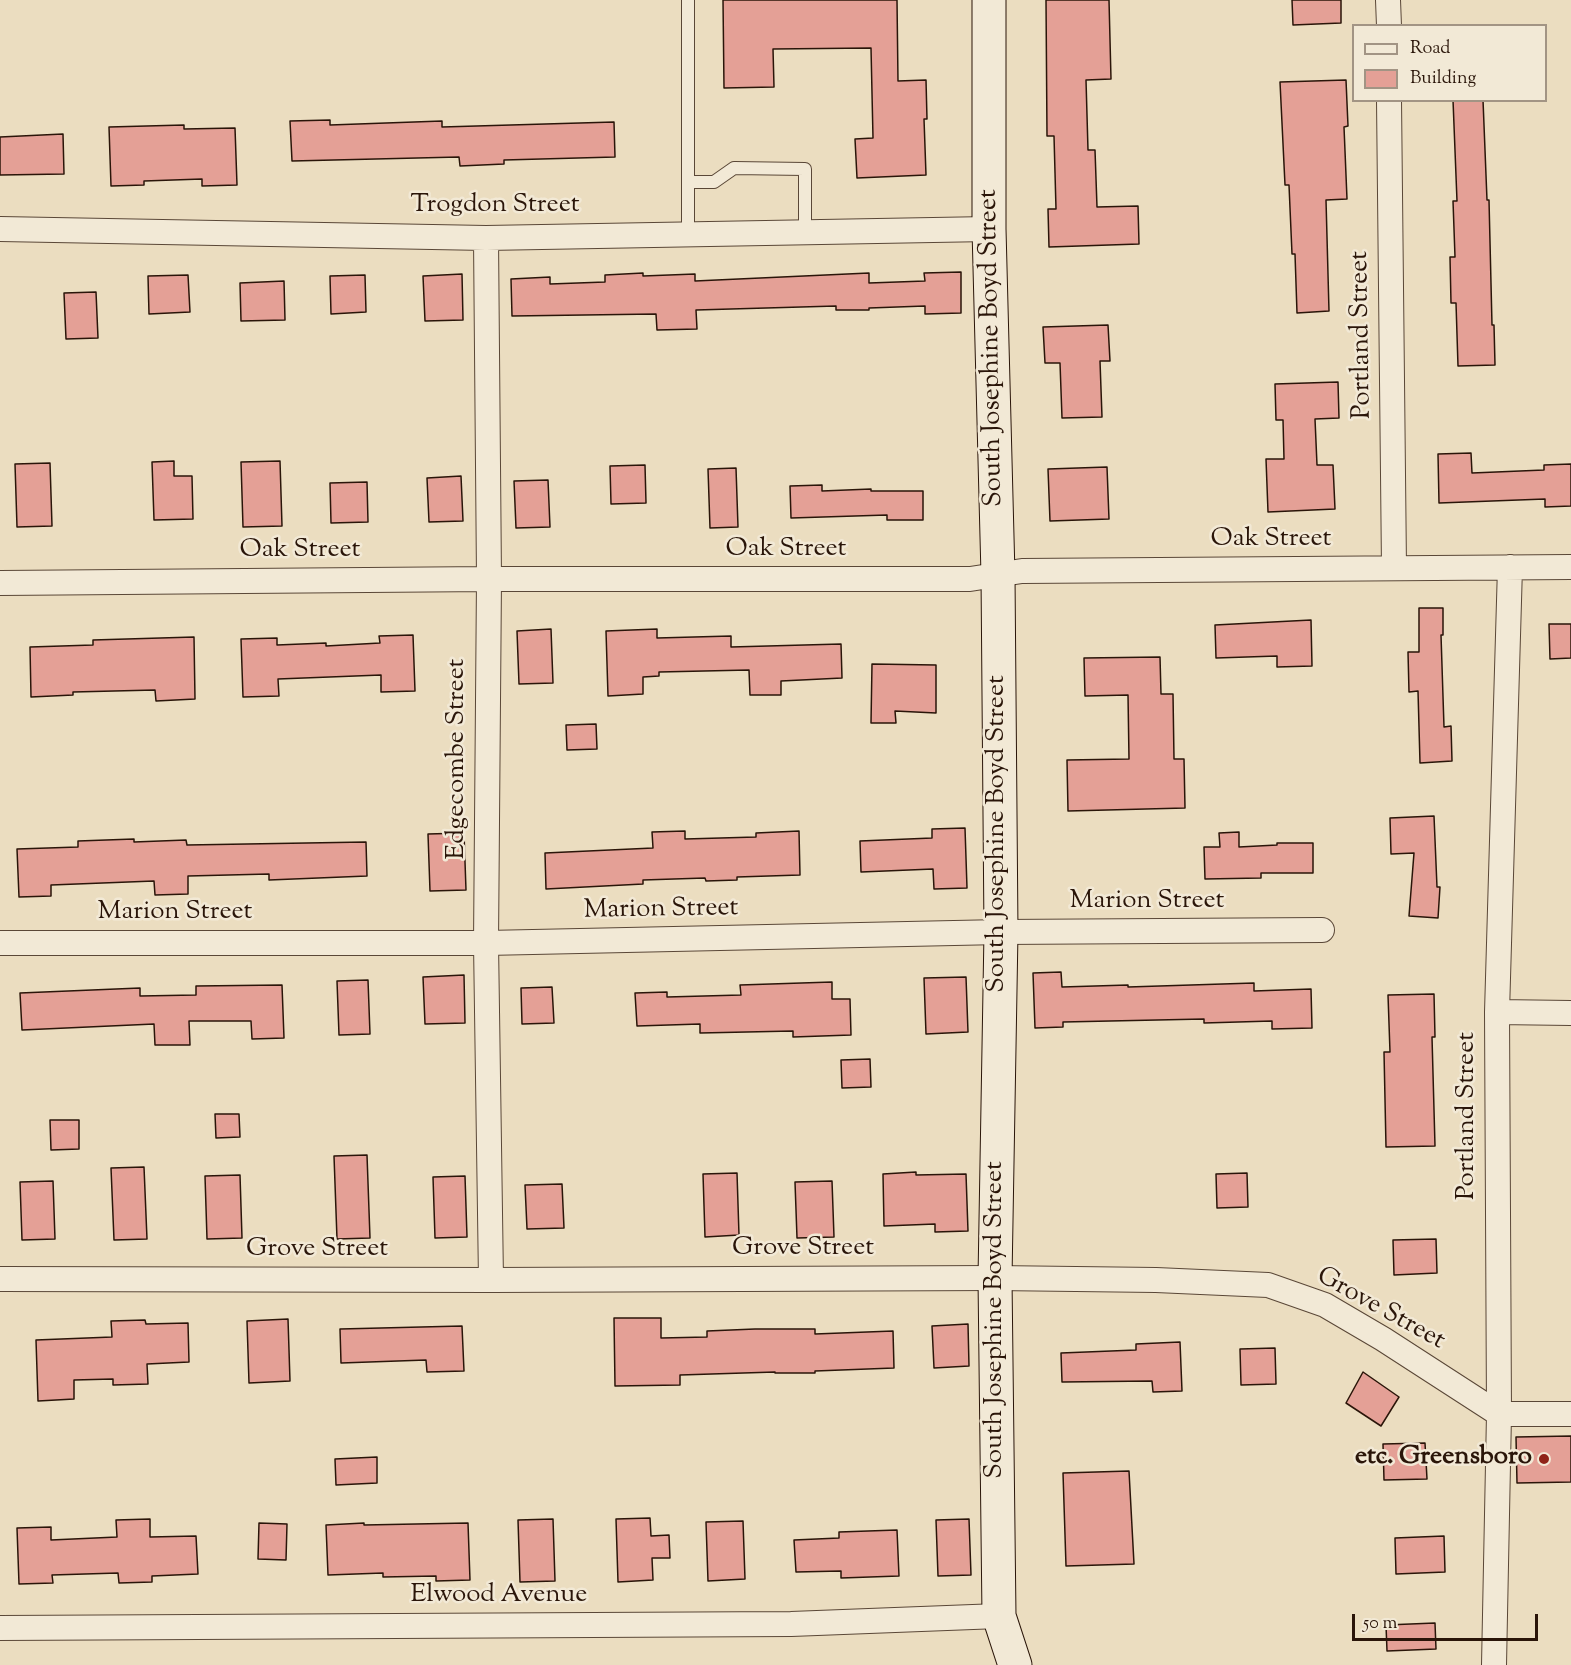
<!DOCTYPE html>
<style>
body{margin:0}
#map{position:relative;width:1571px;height:1665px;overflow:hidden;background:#ebddc0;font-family:"Sorts Mill Goudy",serif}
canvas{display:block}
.legend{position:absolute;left:1352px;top:24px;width:195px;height:78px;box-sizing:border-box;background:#f2e9d6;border:2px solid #a29484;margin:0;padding:8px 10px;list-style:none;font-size:18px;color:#2a1509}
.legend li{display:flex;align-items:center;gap:12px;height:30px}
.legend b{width:30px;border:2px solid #a29484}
.scale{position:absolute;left:1352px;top:1614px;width:186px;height:27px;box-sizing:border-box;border:3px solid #2a1509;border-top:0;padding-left:8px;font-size:18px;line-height:21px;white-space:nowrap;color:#2a1509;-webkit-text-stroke:4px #f2e9d6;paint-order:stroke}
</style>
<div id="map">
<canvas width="1571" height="1665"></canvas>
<ul class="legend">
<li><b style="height:8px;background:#f2e9d6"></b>Road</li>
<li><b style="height:16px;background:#e4a096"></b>Building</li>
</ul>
<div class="scale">50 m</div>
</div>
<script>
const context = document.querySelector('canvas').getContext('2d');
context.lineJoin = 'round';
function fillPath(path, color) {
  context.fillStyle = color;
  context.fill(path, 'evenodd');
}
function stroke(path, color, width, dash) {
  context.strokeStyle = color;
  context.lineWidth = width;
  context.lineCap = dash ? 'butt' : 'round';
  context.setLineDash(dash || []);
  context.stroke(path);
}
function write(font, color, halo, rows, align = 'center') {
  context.font = font + ' "Sorts Mill Goudy",serif';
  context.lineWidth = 5;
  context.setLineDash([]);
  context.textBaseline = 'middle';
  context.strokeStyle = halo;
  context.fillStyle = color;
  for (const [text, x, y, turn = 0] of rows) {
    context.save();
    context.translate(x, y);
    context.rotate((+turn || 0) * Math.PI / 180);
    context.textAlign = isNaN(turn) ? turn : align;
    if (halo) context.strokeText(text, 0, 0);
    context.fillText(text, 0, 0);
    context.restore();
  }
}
const building = new Path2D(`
 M723,0H897L898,81L926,80L927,119H924L926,175L857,178L855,139L873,138L871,48L773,49L774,87L724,88Z
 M1046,0H1109L1111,79L1086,80L1088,150H1095L1097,207L1138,206L1139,244L1049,247L1048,209H1056L1054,136H1047Z
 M1292,0H1341V23L1293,25Z
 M1346,80L1348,126L1344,127L1347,199L1326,200L1329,311L1297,313L1295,254H1292L1289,185H1285L1280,82Z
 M1453,100H1483L1487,200H1489L1492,325H1494L1495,365L1458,366L1456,303H1451L1450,257H1455L1453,201H1457Z
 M330,120V125L442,121V127L614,122L615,157L504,160V164L460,166L459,157L292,161L290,121Z
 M184,125V129L235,128L237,185L202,186V179L144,181V185L111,186L109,127Z
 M63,134L64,174L0,175V137Z
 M961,272V313L925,314V306L869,308V310H836V306L696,310L697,329L657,330L656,314L512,316L511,279L550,277V284L605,282V275L643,273V276L695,274V281L869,273V283L925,281L924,273Z
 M462,274L463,320L425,321L423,276Z
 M188,275L190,312L149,314L148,276Z
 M365,275L366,312L331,314L330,276Z
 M284,281L285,320L241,321L240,283Z
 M96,292L98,338L66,339L64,293Z
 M1108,325L1110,361H1100L1102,417L1062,418L1060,363H1045L1043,327Z
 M1338,382L1339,418L1315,419L1317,465H1333L1335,509L1268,512L1266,459H1284L1283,420H1276L1275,384Z
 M1471,453L1472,473L1544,470V465L1571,464V506L1545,507V499L1439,503L1438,454Z
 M174,461V476H192L193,519L154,520L152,462Z
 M280,461L282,526L243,527L241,462Z
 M50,463L52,526L17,527L15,464Z
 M645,465L646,503L611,504L610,466Z
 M1107,467L1109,519L1050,521L1048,469Z
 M736,468L738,527L710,528L708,469Z
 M461,476L463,521L429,522L427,478Z
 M548,480L550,527L516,528L514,481Z
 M367,482L368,522L331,523L330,483Z
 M822,485V491L871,489V491H923V520H887V515L791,518L790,486Z
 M1419,608H1443V635H1441L1444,727L1451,726L1452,761L1420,763L1418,691L1409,692L1408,652H1419Z
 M1311,620L1312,666L1277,667V656L1216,658L1215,625Z
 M1549,624H1571V658L1550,659Z
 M551,629L553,683L519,684L517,631Z
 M657,629V638L731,636V647L841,644L842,678L781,681V695H750L749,670L659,672V676L643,677V694L608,696L606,631Z
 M413,635L415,691L381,692V675L278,679L279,696L243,697L241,639L277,638V645L326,643V646L380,643L379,636Z
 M194,637L195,699L156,701L155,690L73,692V695L31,697L30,647L93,645V640Z
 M1160,657L1161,694H1173L1174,759H1184L1185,808L1068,811L1067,760L1129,759L1128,695L1085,696L1084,658Z
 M872,664L936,665V713L895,711L896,723H871Z
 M596,724L597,749L567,750L566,725Z
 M1434,816L1437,887H1440L1438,918L1409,916L1414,853L1391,854L1390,818Z
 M965,828L967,888L934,889L933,869L861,872L860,841L932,838V829Z
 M685,831V839L756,837V833L799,831L800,875L737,877V880L706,881L705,878L643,880V884L546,889L545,853L653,848L652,832Z
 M1239,832V847L1277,845V843H1313V873H1261V878L1205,879L1204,847H1220L1219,833Z
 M464,833L466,890L430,891L428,834Z
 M134,839V842L186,840L187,845L366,842L367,876L269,880V874L188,876V894L155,895L154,881L51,885V896L19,897L17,849L78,847V841Z
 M1061,972L1062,987L1128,985V987L1254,983V991L1311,989L1312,1028L1272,1029V1021L1204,1023V1019L1063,1022V1027L1035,1028L1033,973Z
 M464,975L465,1023L425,1024L423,977Z
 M966,977L968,1032L926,1034L924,978Z
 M368,980L370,1034L339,1035L337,981Z
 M832,982V999H850L851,1035L793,1037V1031L700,1033V1024L637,1026L635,993L667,992V997L741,995L740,985Z
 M282,985L284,1038L252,1039L251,1021H189L190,1045H155L154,1024L22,1030L20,993L140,988V996L196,995V986Z
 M552,987L554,1023L522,1024L521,988Z
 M1434,994L1435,1037H1432L1435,1146L1386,1147L1384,1052H1390L1388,995Z
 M870,1059L871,1087L842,1088L841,1060Z
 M215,1114H239L240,1137L216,1138Z
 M50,1120H79V1149L51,1150Z
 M367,1155L370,1238L337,1239L334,1156Z
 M144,1167L147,1239L114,1240L111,1168Z
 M916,1172V1175L966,1174L968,1231L935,1232V1224L884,1226L883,1174Z
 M737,1173L739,1235L705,1237L703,1174Z
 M1247,1173L1248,1207L1217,1208L1216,1174Z
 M240,1175L242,1238L207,1239L205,1176Z
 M465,1176L467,1237L435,1238L433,1177Z
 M53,1181L55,1239L22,1240L20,1182Z
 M832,1181L834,1237L797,1238L795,1182Z
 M562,1184L564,1228L527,1229L525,1185Z
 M1436,1239L1437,1273L1394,1275L1393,1240Z
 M614,1318H661V1338L707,1337V1331L755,1329H815V1334L893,1331L894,1368L815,1371V1373H775V1372L680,1375V1385L615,1386Z
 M288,1319L290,1381L249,1383L247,1321Z
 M145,1320L146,1324L188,1323L189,1362L147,1364L148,1384L113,1385V1379L74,1380V1399L38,1401L36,1340L112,1337L111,1321Z
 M968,1324L969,1366L934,1368L932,1326Z
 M462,1326L464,1371L427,1372L426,1360L341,1363L340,1329Z
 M1180,1342L1182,1391L1153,1392L1152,1381L1062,1382L1061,1353L1136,1350V1344Z
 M1275,1348L1276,1384L1241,1385L1240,1349Z
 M1363,1372L1399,1397L1381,1426L1346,1403Z
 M1571,1436V1482L1517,1483L1516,1437Z
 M1425,1443L1427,1479L1384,1480L1383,1444Z
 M377,1457V1483L336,1485L335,1459Z
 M1129,1471L1134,1564L1066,1566L1063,1473Z
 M650,1518L651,1536L669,1535L670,1558H652L653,1580L618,1582L616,1519Z
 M150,1519V1537L196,1536L198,1574L152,1576V1582L119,1583L118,1573L52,1575L53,1583L19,1584L17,1528L51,1527V1540L117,1537L116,1520Z
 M553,1519L555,1581L520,1582L518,1520Z
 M969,1519L971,1575L938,1576L936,1520Z
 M743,1521L745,1579L708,1581L706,1522Z
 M259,1523L287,1524L286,1560L258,1559Z
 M364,1523V1525L468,1523L470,1580L436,1581V1576L383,1577V1573L328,1575L326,1525Z
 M897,1530L899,1576L841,1578V1571L796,1572L794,1540L839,1538V1532Z
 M1444,1536L1445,1572L1396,1574L1395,1538Z
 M1435,1623L1436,1649L1387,1651L1386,1625Z`);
fillPath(building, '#e4a096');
stroke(building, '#2a1509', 1.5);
const service = new Path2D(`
 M688,182H714L734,168L805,169V232
 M688,234V0`);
const minor = new Path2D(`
 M1388,0L1389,26
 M1389,100L1394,568
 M0,229L486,238L989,229
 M486,238L489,579L486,943L491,1280
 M0,583L489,579H970L1022,571L1571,567
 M0,943H486L1001,932L1322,930
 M1497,1012L1571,1013
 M0,1279L491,1280L995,1278L1156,1280L1268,1285L1325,1305L1383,1339L1499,1414H1571
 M0,1628L791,1624L999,1616
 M1494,1665L1499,1414L1497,1012L1510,567`);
const secondary = new Path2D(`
 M989,0V229L998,575L1001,932L995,1278L999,1616L1015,1665`);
stroke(service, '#5a4737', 14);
stroke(minor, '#5a4737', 26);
stroke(secondary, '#2a1509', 35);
stroke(service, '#f2e9d6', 12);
stroke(minor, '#f2e9d6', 24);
stroke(secondary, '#f2e9d6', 33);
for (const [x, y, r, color] of [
 [1544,1459,6,"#8f2418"]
]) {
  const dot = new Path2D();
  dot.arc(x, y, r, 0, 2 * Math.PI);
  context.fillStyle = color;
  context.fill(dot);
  stroke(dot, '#f2e9d6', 2);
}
write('26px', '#2a1509', '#f2e9d6', [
 ["Trogdon Street",495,207],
 ["Portland Street",1363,335,-91],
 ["South Josephine Boyd Street",993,348,-91],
 ["Oak Street",1271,541],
 ["Oak Street",786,551],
 ["Oak Street",300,552],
 ["Edgecombe Street",459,759,-90],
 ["South Josephine Boyd Street",999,834,-90],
 ["Marion Street",1147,903],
 ["Marion Street",661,911,-1],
 ["Marion Street",175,914],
 ["Portland Street",1469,1116,-90],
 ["Grove Street",803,1250],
 ["Grove Street",317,1251],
 ["Grove Street",1380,1310,29],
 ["South Josephine Boyd Street",997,1320,-90],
 ["Elwood Avenue",499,1597]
]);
write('bold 26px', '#2a1509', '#f2e9d6', [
 ["etc. Greensboro",1532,1459]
], 'right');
</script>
